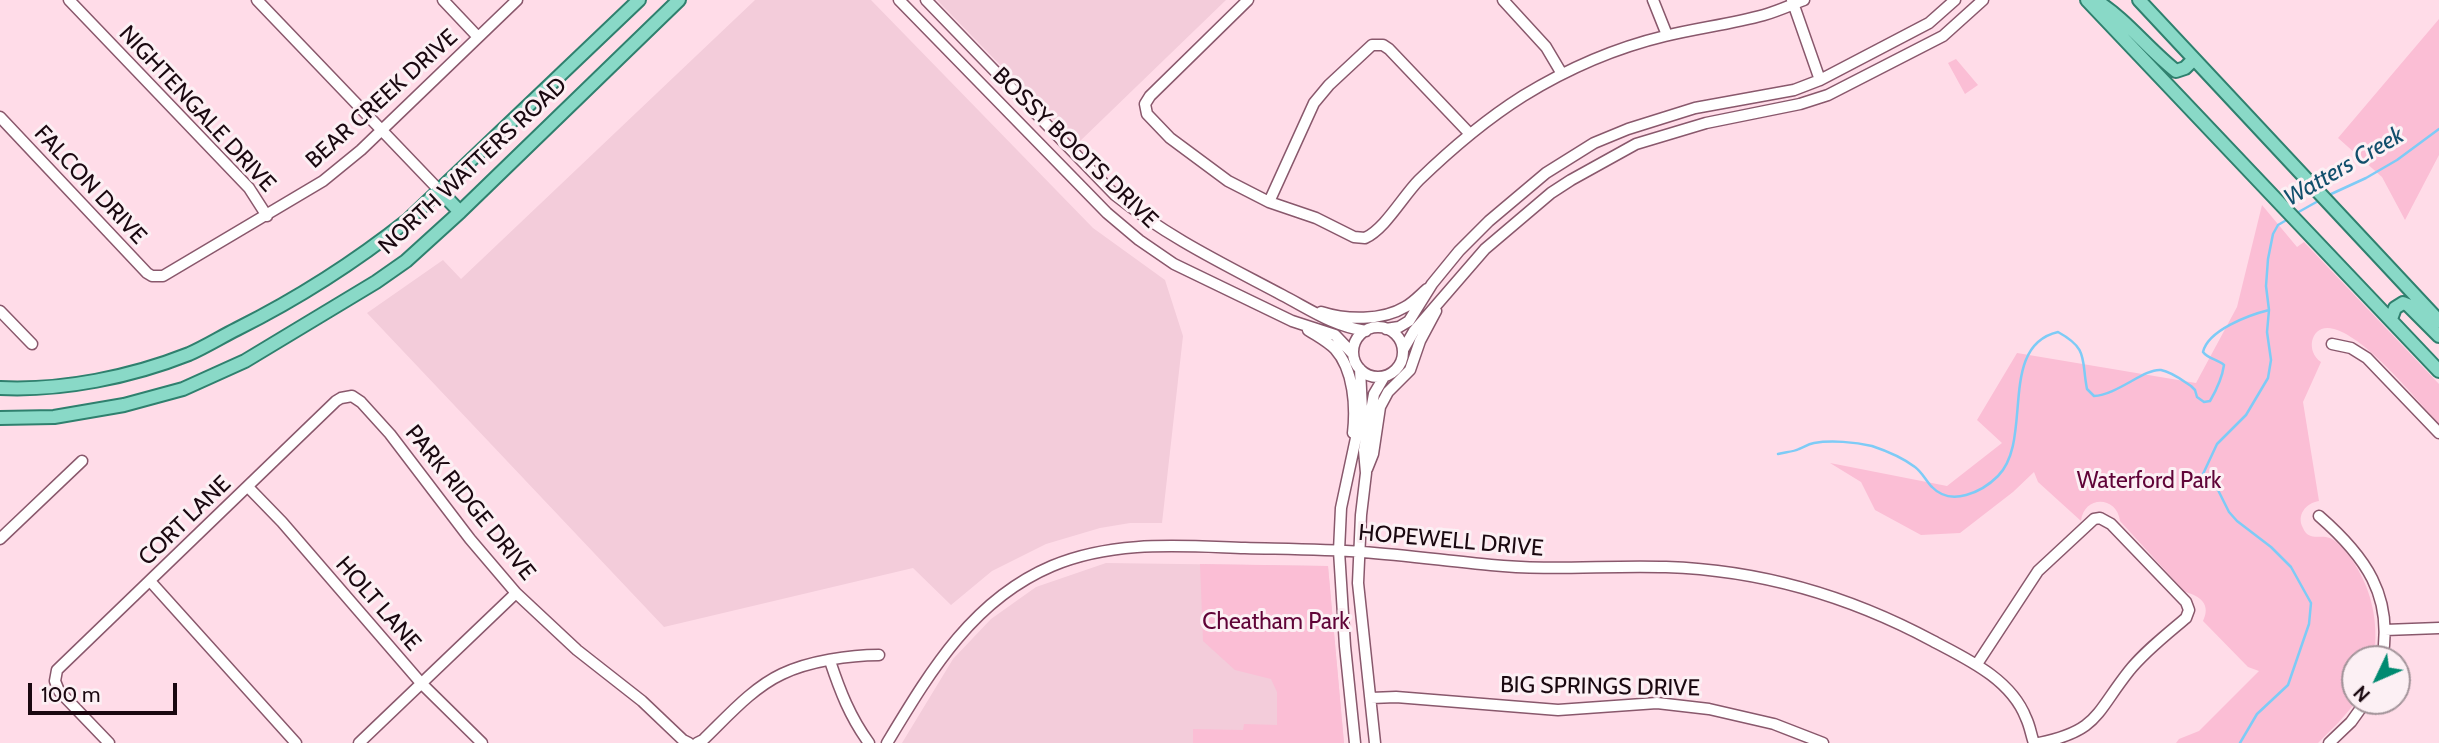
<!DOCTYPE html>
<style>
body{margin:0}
#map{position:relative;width:2439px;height:743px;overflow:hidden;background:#ffdce8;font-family:Cabin,sans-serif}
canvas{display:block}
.north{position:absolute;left:2341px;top:645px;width:70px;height:70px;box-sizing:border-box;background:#fcf0f4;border:2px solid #a29399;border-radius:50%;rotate:226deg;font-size:19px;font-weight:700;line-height:28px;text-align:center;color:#1a0810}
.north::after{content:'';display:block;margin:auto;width:24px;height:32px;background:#008a71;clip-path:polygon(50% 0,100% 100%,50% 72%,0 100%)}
.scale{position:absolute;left:28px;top:683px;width:149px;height:32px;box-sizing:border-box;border:4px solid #1a0810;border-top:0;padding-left:9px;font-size:21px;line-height:24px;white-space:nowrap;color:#1a0810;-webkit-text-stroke:5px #fcf0f4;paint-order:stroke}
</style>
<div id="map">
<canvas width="2439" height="743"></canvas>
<div class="north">N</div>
<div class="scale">100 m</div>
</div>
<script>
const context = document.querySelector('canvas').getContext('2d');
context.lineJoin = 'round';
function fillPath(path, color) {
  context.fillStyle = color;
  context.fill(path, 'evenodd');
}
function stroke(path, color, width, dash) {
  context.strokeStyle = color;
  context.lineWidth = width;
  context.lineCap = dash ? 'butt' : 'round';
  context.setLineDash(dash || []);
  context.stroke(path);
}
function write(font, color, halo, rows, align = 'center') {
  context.font = font + ' Cabin,sans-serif';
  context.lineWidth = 6;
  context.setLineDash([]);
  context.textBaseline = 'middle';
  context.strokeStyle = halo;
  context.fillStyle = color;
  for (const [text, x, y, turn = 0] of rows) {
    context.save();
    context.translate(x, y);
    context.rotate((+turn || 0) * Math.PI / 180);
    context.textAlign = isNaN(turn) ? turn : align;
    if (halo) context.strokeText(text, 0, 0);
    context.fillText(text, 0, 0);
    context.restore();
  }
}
fillPath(new Path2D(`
 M755,0H871L1093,228L1165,280L1183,336L1162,523H1130L1100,528L1046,544L992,571L951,605L913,568L664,627L367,313L443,260L461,279Z
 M937,0H1226L1077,144Z
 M1106,563L1328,566L1344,743H902L953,659L991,619L1036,587Z`), '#f3ccda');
fillPath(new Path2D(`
 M2439,19V155L2405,220L2382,177L2338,138Z
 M1956,59L1978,85L1965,94L1948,63Z
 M2262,205L2297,247L2304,242L2439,384V424C2415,398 2367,338 2334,329C2312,322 2304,350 2321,362L2303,402L2319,501C2306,503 2296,515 2303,528C2309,542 2320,534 2330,538C2338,541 2345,551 2350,557C2372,588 2379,621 2374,659H2355L2357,701L2338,723L2318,743H2176L2179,739L2199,731L2259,671L2248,667L2203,621C2211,605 2201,596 2185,592L2120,521C2117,496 2084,495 2081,521L2038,482L2034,472L2013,492L1960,533L1921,535L1875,510L1861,482L1830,463L1947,486L2002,443L1977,420L2017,353L2196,383L2237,307Z
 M1200,564L1328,566L1344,743H1193V729L1243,730L1244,724L1277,725V692L1271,679L1235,670L1203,641Z`), '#fbbed5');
stroke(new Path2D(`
 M2329,195L2366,178L2397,160L2439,129
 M2295,214L2320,200
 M1778,454C1785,452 1793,452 1799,449C1804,447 1808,444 1814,443C1831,440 1855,442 1872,446C1887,451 1903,458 1915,467C1922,472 1926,481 1932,487C1951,507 1982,492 1998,476C2034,440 1997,346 2058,332C2089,349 2081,359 2087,389L2094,396C2117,395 2145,368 2161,370C2172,372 2182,380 2191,386L2195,390L2197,397L2204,402L2210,401C2217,389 2222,379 2224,365C2217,359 2208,359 2203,352C2208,330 2249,315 2269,310
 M2240,743L2257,714L2288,685L2309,624L2311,603L2291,567L2271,547L2237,521L2229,512L2217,488L2203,474L2217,444L2246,415L2268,378L2271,360L2267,332L2269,310L2266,286L2268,259L2273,234L2278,225L2290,218`), '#7ecbf6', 2.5);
const minor = new Path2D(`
 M69,0L249,188L267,216
 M257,0L439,190
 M443,0L478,37
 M899,0L1107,213L1139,240L1174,264L1292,321L1335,335L1353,354
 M926,0L1115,195C1169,238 1222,263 1282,295C1311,310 1333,326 1366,331
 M1248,0L1150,96L1145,104L1147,114L1170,138L1228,181L1269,202L1316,218L1354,237L1365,238C1385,229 1403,196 1419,180C1451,149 1485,120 1523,96C1567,69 1615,48 1665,36C1698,28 1731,24 1764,15C1778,11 1791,5 1804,0
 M1503,0L1546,47L1562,74
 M1653,0L1667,35
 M1792,0L1820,80
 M0,117L147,273L152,276H163L323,181L361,150L517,0
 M1269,202L1314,103L1329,85L1372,45H1383L1389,49L1470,134
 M0,311L32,344
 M1321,312C1346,320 1382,321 1405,307C1413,303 1420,295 1427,289
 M1353 352a25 25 0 1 1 50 0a25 25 0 1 1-50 0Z
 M1386,329L1399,327L1409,321L1432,284L1459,251L1489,221L1546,173L1594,143L1628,129L1695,108L1794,90L1820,80L1929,23L1955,0
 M1308,330C1317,336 1327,341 1335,349C1354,370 1356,407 1353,433
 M2332,344L2351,348L2367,358L2439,433
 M1403,350L1414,331L1485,249L1551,193L1571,180L1636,144L1706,123L1800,104L1828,95L1943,36L1983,0
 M1367,469L1373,454L1380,407L1388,392L1410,370L1420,341L1436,311
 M248,487L282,522L421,683L482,743
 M2319,516C2365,556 2394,596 2382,659
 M0,539L82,461
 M150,581L296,743
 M2385,630L2439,628
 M830,661C840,691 850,717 869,743
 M1977,664L2038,571L2094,519L2100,518L2111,524L2186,602L2189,610L2186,618C2167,634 2144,652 2129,671C2095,714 2098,731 2039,743
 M1371,698L1396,697L1558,710L1657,703L1709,709L1774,724L1823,743
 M109,743L59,691L55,681L57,670L336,401L341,398L352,396L361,402L390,434L470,539L516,593L577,650L642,701L683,740L689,743
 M359,743L516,593
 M697,743L703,740C727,717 752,688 782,674C809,661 850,655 879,655
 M887,743C930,672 972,600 1052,566C1114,540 1180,546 1245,548C1284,549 1323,549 1362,552C1405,555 1448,561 1491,565C1550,571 1608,565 1666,567C1760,570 1851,597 1933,641C1967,659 2011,679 2026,718C2030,726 2031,735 2034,743
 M1355,743L1345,646L1339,551L1341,508L1362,410L1360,369
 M1375,743L1358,583L1361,515L1366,473L1364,450L1374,394L1384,377
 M2329,743L2351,722L2366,701`);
const major = new Path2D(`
 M2087,0L2439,371
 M2095,0C2126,19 2147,48 2176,71L2185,68L2194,59
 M2139,0L2439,321
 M439,190L460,212
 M2391,319L2395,308L2403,303L2408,305L2439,336
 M0,388C62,391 131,377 189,354C205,347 221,337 237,329C297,299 355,262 408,220L639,0
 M0,418L54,417L124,405L183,389L245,361L376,282L406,261L460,212L679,0`);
stroke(minor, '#89586c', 13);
stroke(major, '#2f806e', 16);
stroke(minor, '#fff', 10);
stroke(major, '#89d9c7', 12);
write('23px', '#1a0810', '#fcf0f4', [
 ["BEAR CREEK DRIVE",382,99,-42],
 ["NIGHTENGALE DRIVE",197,109,47],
 ["BOSSY BOOTS DRIVE",1075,148,44],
 ["NORTH WATTERS ROAD",473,166,-43],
 ["FALCON DRIVE",90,185,47],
 ["PARK RIDGE DRIVE",470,503,51],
 ["CORT LANE",185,521,-44],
 ["HOPEWELL DRIVE",1451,541,5],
 ["HOLT LANE",378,604,49],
 ["BIG SPRINGS DRIVE",1600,687,1]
]);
write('23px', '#600438', '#fcf0f4', [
 ["Waterford Park",2149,481],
 ["Cheatham Park",1276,622]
]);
write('italic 24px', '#114f6c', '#fcf0f4', [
 ["Watters Creek",2344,167,-30]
]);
</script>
